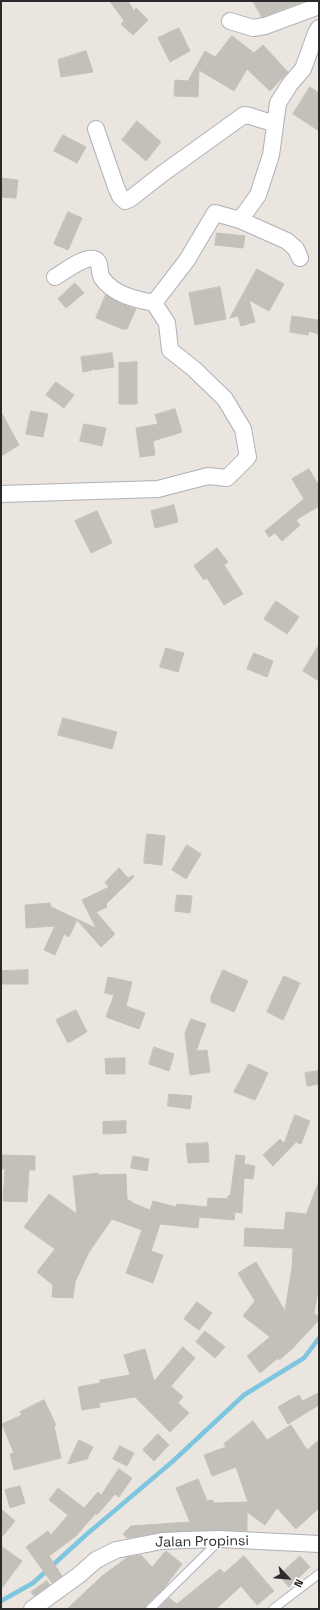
<!DOCTYPE html>
<style>
body{margin:0}
#map{position:relative;width:320px;height:1610px;overflow:hidden;background:#eae5de;font-family:"Space Grotesk",sans-serif}
canvas{display:block}
.frame{position:absolute;inset:0;border:2px solid #2a2a2a;pointer-events:none}
.north{position:absolute;left:268px;top:1558px;width:40px;height:40px;-webkit-text-stroke:3px #fff;paint-order:stroke;rotate:116deg;font-size:11px;font-weight:700;line-height:16px;text-align:center;color:#2a2a2a}
.north::after{content:'';display:block;margin:auto;width:14px;height:18px;background:#2a2a2a;clip-path:polygon(50% 0,100% 100%,50% 72%,0 100%)}
</style>
<div id="map">
<canvas width="320" height="1610"></canvas>
<div class="frame"></div>
<div class="north">N</div>
</div>
<script>
const context = document.querySelector('canvas').getContext('2d');
context.lineJoin = 'round';
function stroke(path, color, width, dash) {
  context.strokeStyle = color;
  context.lineWidth = width;
  context.lineCap = dash ? 'butt' : 'round';
  context.setLineDash(dash || []);
  context.stroke(path);
}
function fillPath(path, color) {
  context.fillStyle = color;
  context.fill(path, 'evenodd');
}
function write(font, color, halo, rows, align = 'center') {
  context.font = font + ' "Space Grotesk",sans-serif';
  context.lineWidth = 3;
  context.setLineDash([]);
  context.textBaseline = 'middle';
  context.strokeStyle = halo;
  context.fillStyle = color;
  for (const [text, x, y, turn = 0] of rows) {
    context.save();
    context.translate(x, y);
    context.rotate((+turn || 0) * Math.PI / 180);
    context.textAlign = isNaN(turn) ? turn : align;
    if (halo) context.strokeText(text, 0, 0);
    context.fillText(text, 0, 0);
    context.restore();
  }
}
stroke(new Path2D(`
 M1,1601L33,1583L87,1534L172,1462L244,1395L304,1358L319,1338`), '#7ec6df', 4.5);
const building = new Path2D(`
 M110,1H128L134,11L136,8L148,20L133,35L121,24L124,21Z
 M253,1H304L262,17Z
 M179,28L190,51L170,62L158,38Z
 M232,36L254,53L263,45L288,72L270,91L247,69L234,91L199,70L198,97L174,96L175,80L188,81L205,51L215,57Z
 M86,51L93,72L61,77L58,60Z
 M310,87L319,93V131L293,114Z
 M137,121L161,142L146,161L122,140Z
 M63,135L86,147L77,163L54,151Z
 M1,178L18,180L16,198L1,197Z
 M68,212L82,218L68,250L54,244Z
 M217,233L245,236L243,248L215,245Z
 M257,269L284,284L269,311L249,300L255,322L241,326L238,316L230,318Z
 M75,283L84,293L66,308L58,299Z
 M220,287L226,319L195,325L189,293Z
 M106,295L121,304L136,309L127,329H122L96,318Z
 M292,316L319,320V334L309,331L308,335L290,332Z
 M112,353L114,367L94,370L95,367L92,370L83,372L81,357Z
 M137,362V404H119V363Z
 M56,382L74,395L64,408L46,395Z
 M175,409L182,432L153,441L155,455L140,457L136,428L158,424L155,415Z
 M31,411L48,414L43,437L26,434Z
 M1,412L19,445L1,456Z
 M84,424L106,428L102,446L80,441Z
 M309,469L319,486V506L296,520L300,525L282,541L275,533L269,537L265,531L304,499L292,479Z
 M174,505L178,522L155,528L151,511Z
 M97,511L112,543L91,553L75,521Z
 M217,548L228,562L224,565L243,594L224,605L207,578L204,580L194,566Z
 M276,601L299,617L287,634L264,619Z
 M319,645V681L303,671Z
 M166,648L184,653L178,672L160,667Z
 M254,653L273,661L267,677L247,669Z
 M63,718L117,732L112,749L58,735Z
 M147,834L165,836L162,865L144,863Z
 M187,845L201,854L186,879L172,870Z
 M119,868L128,878L133,875L134,877L106,904L107,907L96,912L115,934L101,947L77,920L69,937L64,934L55,955L44,950L55,926L26,928L25,905L50,903L51,907L96,928L82,900L109,887L105,883Z
 M177,895L192,896L190,913L175,911Z
 M28,970V984H1V971Z
 M223,970L248,981L234,1012L211,1002V997Z
 M284,976L300,983L283,1020L267,1012Z
 M108,977L132,982L126,1006L145,1013L139,1029L106,1017L114,995L105,993Z
 M76,1010L87,1032L68,1043L56,1020Z
 M191,1019L206,1024L196,1051L207,1050L210,1072L190,1075L185,1034Z
 M154,1047L174,1054L169,1071L149,1064Z
 M125,1058V1074H106L105,1059Z
 M249,1064L268,1073L255,1100L234,1092Z
 M319,1071V1084L307,1086L305,1073Z
 M169,1094L192,1096L190,1109L168,1106Z
 M295,1115L310,1121L301,1144L296,1142L273,1166L263,1155L280,1139L284,1143Z
 M126,1121V1133L103,1134V1122Z
 M208,1143L209,1162L188,1163L186,1144Z
 M1,1155L35,1156V1170H29L27,1202L3,1201L5,1169H1Z
 M236,1155L245,1156L244,1164L255,1166L253,1179L244,1178L242,1213L235,1212L234,1220L199,1217L198,1228L160,1224L151,1251L163,1255L153,1283L126,1273L142,1230L112,1219L89,1252L75,1282L73,1298L52,1297L53,1285L37,1272L55,1249L24,1227L49,1194L77,1214L73,1176L98,1173V1175L126,1174L127,1199L135,1204L150,1210L153,1201L176,1207L177,1204L207,1207L208,1198L228,1199V1196H230Z
 M133,1156L149,1159L147,1171L131,1168Z
 M318,1184L319,1286L314,1313L319,1317V1320L291,1350L279,1360L278,1358L260,1373L247,1356L270,1337L243,1316L255,1301L238,1273L256,1262L285,1311L292,1268L293,1248L244,1246L245,1228L284,1230L286,1212L306,1214Z
 M197,1302L212,1313L199,1330L184,1319Z
 M205,1331L225,1347L215,1358L196,1342Z
 M183,1347L195,1358L171,1386L183,1397L178,1403L189,1413L170,1432L135,1397L99,1403L100,1407L82,1410L78,1387L100,1383V1380L130,1375L124,1355L145,1349L154,1381Z
 M319,1393V1405L288,1424L278,1407L299,1395L302,1401Z
 M44,1400L56,1425L54,1426L61,1458L14,1470L10,1454L14,1453L2,1424L22,1415L20,1412Z
 M253,1421L267,1440L291,1425L307,1450L319,1440V1508L296,1529L277,1508L265,1525L247,1512V1531L220,1530L162,1532L127,1538L123,1534L131,1526L190,1522L176,1488L198,1479L207,1501L213,1500V1503L248,1502L236,1467L212,1476L204,1455L226,1447L224,1444Z
 M158,1434L169,1445L154,1461L143,1450Z
 M79,1440L93,1447L87,1459L68,1464Z
 M120,1446L134,1453L127,1466L113,1459Z
 M119,1469L132,1478L119,1497L115,1494L97,1515L96,1513L76,1536L49,1556L62,1576L52,1583L26,1547L48,1531L51,1535L68,1515L49,1500L58,1488L84,1508L98,1492L101,1495Z
 M20,1486L25,1503L10,1508L5,1490Z
 M1,1509L15,1521L1,1538Z
 M1,1546L22,1561L1,1589Z
 M166,1551L182,1564L163,1589L146,1605L145,1609H67L102,1576L128,1557L141,1555L152,1567Z
 M244,1556L274,1591L257,1605L241,1586L216,1609H158L169,1598L177,1604L220,1569L224,1573Z
 M300,1556L310,1567L289,1587L279,1576Z
 M47,1581L50,1585L34,1596L31,1592Z`);
fillPath(building, '#c3bfb9');
stroke(building, '#c6c1b8', 1);
const service = new Path2D(`
 M150,1609L220,1540
 M273,1609L319,1574`);
const minor = new Path2D(`
 M230,21L253,28L265,26L319,6
 M96,129L116,187L120,196L125,201L130,199L162,174L244,115L250,116L275,124
 M240,220L287,241L296,249L300,258
 M55,277C64,272 84,256 94,259C102,261 98,272 102,278C114,295 135,299 154,303
 M1,494L158,489L208,476L227,478L248,457L243,429L225,399L194,369L170,350L167,323L154,303L187,260L215,213L240,220L258,195L271,155L278,103L290,84L303,69L316,33L319,28
 M32,1609L79,1575L96,1560L116,1550L162,1541L185,1540L220,1539L319,1544`);
stroke(service, '#afb0b9', 10);
stroke(minor, '#afb0b9', 18);
stroke(service, '#fff', 8);
stroke(minor, '#fff', 16);
write('14px', '#2a2a2a', '#fff', [
 ["Jalan Propinsi",202,1542,-1]
]);
</script>
